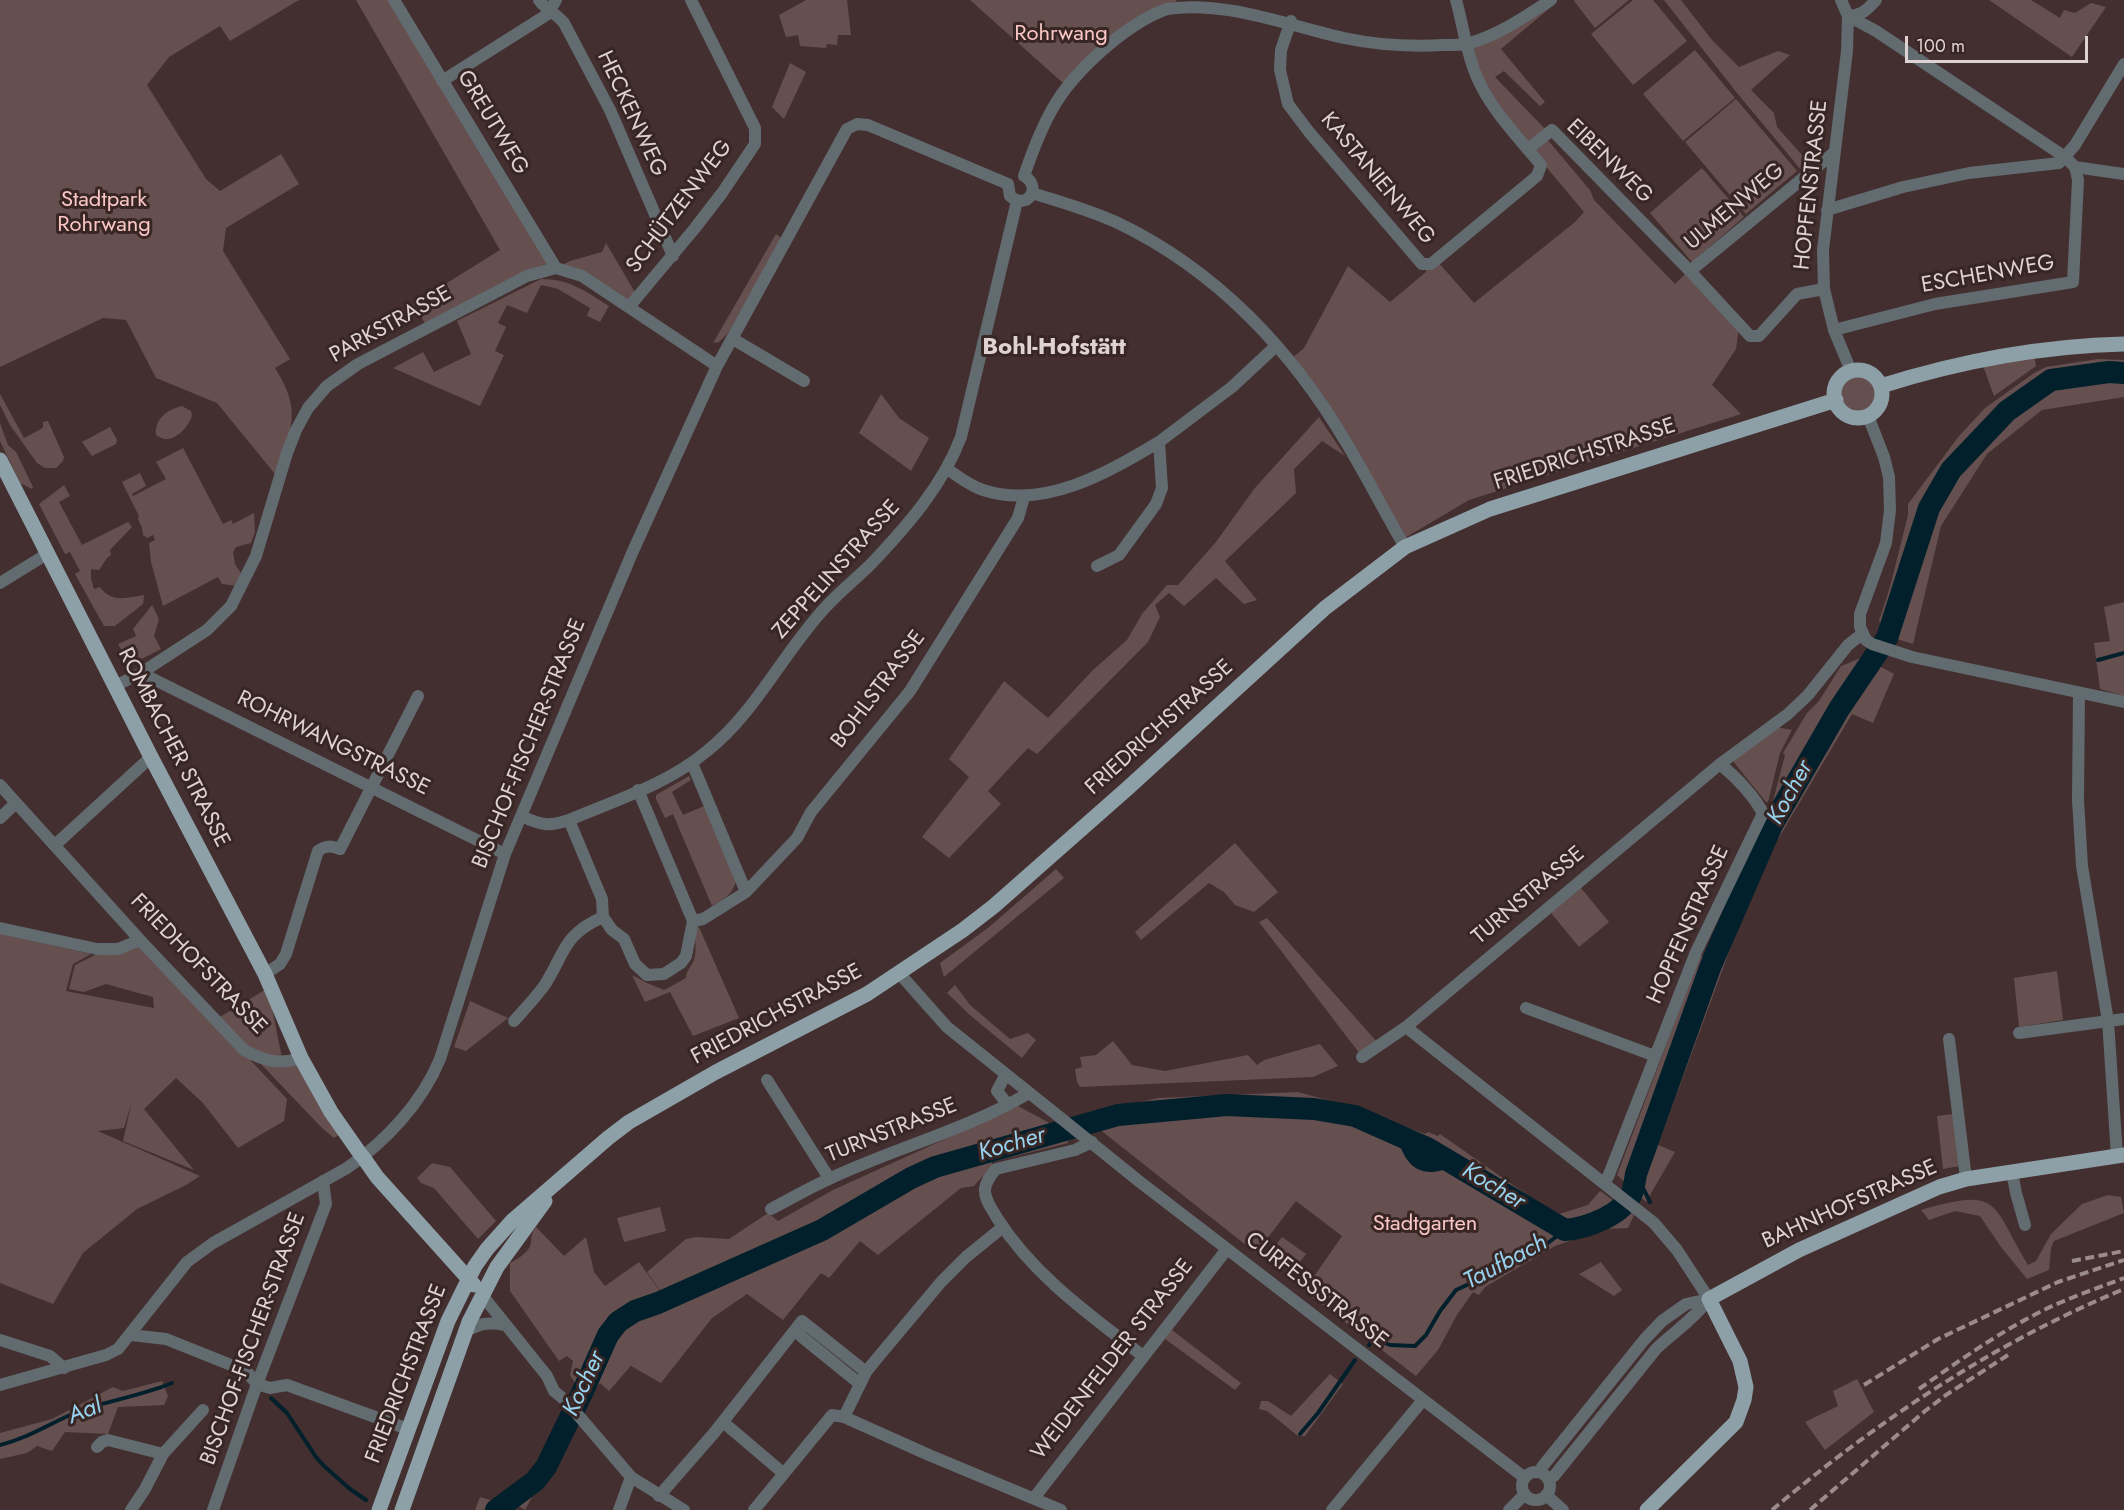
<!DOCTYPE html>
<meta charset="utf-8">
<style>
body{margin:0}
#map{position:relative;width:2124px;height:1510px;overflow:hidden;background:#432f2f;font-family:Jost,sans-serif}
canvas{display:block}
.scale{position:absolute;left:1905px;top:36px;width:183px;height:27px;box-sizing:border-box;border:3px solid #dfd2d2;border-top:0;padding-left:8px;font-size:18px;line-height:21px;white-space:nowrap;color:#dfd2d2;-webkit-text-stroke:4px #382625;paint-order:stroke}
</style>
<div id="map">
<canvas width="2124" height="1510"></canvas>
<div class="scale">100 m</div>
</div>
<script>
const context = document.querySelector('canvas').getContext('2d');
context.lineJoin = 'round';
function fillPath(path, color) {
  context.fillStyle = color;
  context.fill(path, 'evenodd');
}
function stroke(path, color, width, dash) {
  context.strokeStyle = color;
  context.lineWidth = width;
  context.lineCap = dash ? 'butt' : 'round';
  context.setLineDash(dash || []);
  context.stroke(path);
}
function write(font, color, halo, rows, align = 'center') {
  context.font = font + ' Jost,sans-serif';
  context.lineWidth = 6;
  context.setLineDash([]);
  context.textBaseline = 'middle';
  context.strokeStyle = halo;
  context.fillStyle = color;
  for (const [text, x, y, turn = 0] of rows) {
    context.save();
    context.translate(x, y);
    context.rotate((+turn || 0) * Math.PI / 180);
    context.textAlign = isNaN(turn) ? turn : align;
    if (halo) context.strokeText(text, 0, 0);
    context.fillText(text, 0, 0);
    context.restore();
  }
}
fillPath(new Path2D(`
 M0,0H299L230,41L220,26L169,57L147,85L206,179L220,191L281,154L299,184L226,228L223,251L290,359L275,368C303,412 291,429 275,474L217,403L156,378L126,320L103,318L0,367Z
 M356,0H394L556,268L428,328L413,304L500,250Z
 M806,0H847L851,35H838L837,45L827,44L826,48L800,46L798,35L786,37L779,15Z
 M970,0H1177L1175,3L1147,14L1064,84Z
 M1556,0L1557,2L1501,49L1545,102L1540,106L1504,71L1495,77L1546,130L1528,145L1486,87L1470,46Z
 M1575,0H1629L1595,28L1574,1Z
 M1633,0H1653L1687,41L1633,85L1591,34Z
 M1664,0H1681L1712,40L1739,67L1778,51L1790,55L1751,90L1774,113L1777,127L1810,164L1802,171L1737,93Z
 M1989,0H2031L2060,18L2064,10L2075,13L2091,3L2106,7L2072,57Z
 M1695,50L1735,98L1683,141L1643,94Z
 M790,63L806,72L784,119L772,107Z
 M1736,99L1797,171L1746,214L1685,142Z
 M1546,138L1590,190L1594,200L1675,284L1686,273L1739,328L1736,349L1712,385L1741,414L1469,500L1403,539L1291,359L1304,348L1348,266L1390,302L1426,272V268L1438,262L1474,303L1575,222L1584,212L1532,150Z
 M1702,168L1744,217L1692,262L1650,213Z
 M776,234L783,239L728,333L719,342L713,343Z
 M606,243L636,294L629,303L560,266L570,261L602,252Z
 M541,279C570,279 585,291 609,306L600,322L587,316L590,308L558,289L541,285L527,313L507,305L498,323L506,327L495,351L504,355L480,406L393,368L423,352L434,372L471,354L457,321Z
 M2034,355L2036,366L1994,396L1982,363Z
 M2098,359L2124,360V397L2042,410L1987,454L1941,526L1913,644C1897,639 1886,637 1879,621L1890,587L1908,515V504L1959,436L1985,408L2034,373L2046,367Z
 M1839 394a19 19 0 1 1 38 0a19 19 0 1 1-38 0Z
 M0,394L24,438L41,429L43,427V422L48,421L64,457L63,461L56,468H45L37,463L10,425L0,405Z
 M881,394L899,418L929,438L911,471L859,433Z
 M182,406L191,411L192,416C187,430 170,447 156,435C154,419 168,409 182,406Z
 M1319,417L1345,456L1322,441L1294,469L1296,493L1225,561L1257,600L1244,604L1216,578L1184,606L1169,593L1155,605L1160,617L1148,642L1037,754L1028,748L988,791L1001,804L949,858L922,837L969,777L949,759L1004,681L1048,718L1093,670L1127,640L1142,614L1167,585H1178L1216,542L1254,489Z
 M0,423L8,445L16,452L33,487L32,489L20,483L0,441Z
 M110,427L117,440L116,444L92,456L82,442Z
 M183,448L223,524L231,520L233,524L254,513L255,532L251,543L236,547L233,552L235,564L243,576L238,586L222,584L218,577L163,606L151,562L149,543L155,540L153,535L147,538L143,535L142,528L138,519L139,516L122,482L140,473L146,486L132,494L133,496L166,479L156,462Z
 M64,485L70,496L59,502L82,545L128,522L132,527L110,550L111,555L107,558L99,570L91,569V579L94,589L100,587C111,603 127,598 144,595L143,604L115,626H104L75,574L80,571L70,552L65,554L39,504Z
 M2124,602V696L2100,689L2094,643L2110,641L2104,607Z
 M152,605L159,619L154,636L161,649L130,665L118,644L136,636L133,629Z
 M1863,657L1894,674L1873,723L1852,714L1758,873L1658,1145L1675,1152L1646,1202L1617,1175L1700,956L1718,962L1740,905L1783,813L1772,805L1785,755L1783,753L1807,713L1819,701L1841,666Z
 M1776,727L1792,730L1780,753L1768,802H1766L1732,760Z
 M689,776L691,780L672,792L683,815L704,806L736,880C734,894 722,900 712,906L673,814L665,818L656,799V795Z
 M1235,843L1278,892L1254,912L1235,905L1224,892L1209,883L1141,940L1135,932Z
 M1056,869L1064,878L944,977L940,963L988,928Z
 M1581,888L1609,922L1579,947L1551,913Z
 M1267,918L1378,1043L1360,1054L1259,922Z
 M699,927L739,1018L693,1036L670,992L645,1002L632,975L647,983L664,990L686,978C686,971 691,967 694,960C697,950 695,939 694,929Z
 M0,934L91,954L73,964L66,991L154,1008L153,997L106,984L84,992L69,989L75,965L99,953L141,944L287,1099L284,1121L238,1148L203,1103L176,1078L144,1109L194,1170L123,1141L132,1101L124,1128L98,1131L200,1176L186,1185L137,1209L83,1253L53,1304L0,1283Z
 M2057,971L2063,1020L2019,1027L2014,978Z
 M955,985L970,1005L1010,1039L1028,1033L1036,1040L1022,1058L971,1016L947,993Z
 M268,988L282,1058L256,1053L242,1041L220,1017Z
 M470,1001L508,1018L466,1051L454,1047Z
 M1113,1041L1132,1065L1165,1071L1248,1055L1257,1065L1264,1060L1320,1044L1338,1066L1313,1077L1080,1087L1077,1082L1075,1069L1082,1067L1080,1057L1096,1055Z
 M259,1062L299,1063L340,1134L334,1138L322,1128Z
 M1298,1092L1356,1108L1425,1134L1428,1132L1438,1136L1440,1134L1556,1215L1588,1205L1600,1191L1634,1215L1628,1228L1603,1229L1555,1246L1485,1287L1479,1295L1473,1292L1457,1315L1438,1350L1416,1376L1304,1291L1342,1236L1296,1201L1256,1253L1094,1125L1091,1114L1158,1098Z
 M1018,1106L1066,1132L1068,1143L992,1162V1166L974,1186L961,1188L878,1255L860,1241L829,1278L821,1273L783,1320L747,1294L712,1318L661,1383L631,1366L635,1361L609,1391L600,1383L591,1394L580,1391L570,1375L573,1361L567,1356L559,1361L510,1291V1263C517,1259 527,1254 530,1246C533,1237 529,1237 536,1227L564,1256L586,1237L594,1272L605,1286L639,1262L664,1297L691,1285L664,1296L647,1272L686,1239L696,1237L729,1239L768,1213L778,1221L833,1190Z
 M1954,1114L1960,1166L1943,1169L1937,1116Z
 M432,1163L450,1167L496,1221L478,1239L434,1188L421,1183L417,1178Z
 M2108,1195L2121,1197L2124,1213L2054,1241L2051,1248L2049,1270L2027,1279L2001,1247L1980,1216L1955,1211L1929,1220L1921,1210C2002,1186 1991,1204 2028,1265L2036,1261L2051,1234L2082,1204Z
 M660,1207L666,1231L624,1242L617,1218Z
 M1282,1237L1306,1254L1292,1273L1268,1255Z
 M1601,1262L1622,1290L1614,1296L1579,1274Z
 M1172,1330L1241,1383L1235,1390L1165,1339Z
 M1330,1374L1343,1384L1305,1436H1298L1267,1411L1259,1409L1261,1401H1268L1291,1416Z
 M1857,1379L1874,1412L1825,1450L1805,1422L1838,1406L1833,1391Z
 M162,1381L168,1396L164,1405L118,1407L108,1434L65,1432L52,1451L37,1446L27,1453L0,1459V1433L52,1419L113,1387L123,1391Z
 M557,1431L569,1437L560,1450L563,1456L533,1495L525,1510L514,1503L505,1510H475L480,1497L497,1502L526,1482L537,1469Z`), '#66504f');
fillPath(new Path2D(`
 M1396,1134L1427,1148L1455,1164C1449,1169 1441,1171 1433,1172C1409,1173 1402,1153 1396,1134Z`), '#02202c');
stroke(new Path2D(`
 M2098,660L2124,653
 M1636,1174L1650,1202
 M1369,1345L1374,1339L1390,1345L1415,1346L1426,1335L1440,1311L1456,1290L1532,1255L1565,1230
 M271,1398L287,1413L316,1457L324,1466L350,1489L366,1500
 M1300,1434L1318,1413L1355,1360
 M0,1445C32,1437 53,1421 82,1410C112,1400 143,1395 172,1383`), '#02202c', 4);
stroke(new Path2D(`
 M496,1510L535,1481L546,1467L583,1391L608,1335L618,1322L635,1311L658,1303L822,1230L911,1178L935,1167L1118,1115L1227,1105L1314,1109L1355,1116L1427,1148L1565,1230C1587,1228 1623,1215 1632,1193C1634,1187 1635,1180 1636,1174L1711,965L1772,825L1839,709L1887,638L1929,508L1951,470L2007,411L2051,380L2109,372L2124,373`), '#02202c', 22);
stroke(new Path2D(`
 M394,0L556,268
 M539,0C546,10 557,14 564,23L610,110L673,256
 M1841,0L1848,16L1847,51L1823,250L1824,289L1834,330L1851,371
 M1848,16L1876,31L2065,157L2075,167L2124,174
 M1849,16C1862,15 1867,10 1876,0
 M1291,21L1281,50L1280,70L1288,104L1309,132L1422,264H1431L1537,176L1541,165C1518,137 1490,109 1476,75C1466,51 1463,25 1456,0
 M442,81L548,14L556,0
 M1528,149L1552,130L1690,271L1750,336H1759L1797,294L1824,289
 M1024,176C1045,114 1061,84 1112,42C1128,29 1147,16 1167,9C1225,0 1289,26 1344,38C1377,45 1410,47 1444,45C1451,45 1459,45 1466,44C1498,36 1524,17 1551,0
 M1008,184L1010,196C1027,211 1043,187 1024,176
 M1032,193C1061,202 1090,210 1118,223C1216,270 1292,350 1347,444C1367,477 1385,513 1405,547
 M1827,210L1903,187L1969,173L2059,163L2075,145L2124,64
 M1690,271L1835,152
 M629,307L695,228L722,193L755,144V128L691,0
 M1834,330L1935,304L2073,282L2078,180L2075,167
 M733,339L804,381
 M1868,416L1884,457L1889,477L1890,510L1886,543L1860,614V627L1866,640L1872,644L1912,657L2124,702
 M947,469C958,476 970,486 983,490C1044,510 1107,473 1159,442
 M1097,566L1119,555L1156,504L1162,488L1159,442L1232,387L1276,346
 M0,583L47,554
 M141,673L505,854
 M115,686L141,673L207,630L231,606L256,556L287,453L296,430L308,408L327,386L358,364L527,276L556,268L582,276L717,366
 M2079,693L2078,800L2082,866L2108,1021L2117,1156
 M692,763L746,892
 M0,785L140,940L244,1050C264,1061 279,1065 301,1058
 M521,816C541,825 548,827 569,820C616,800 668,784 707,751C755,713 782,655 823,610C838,593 856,579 872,563C907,526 943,485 961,437L1017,201
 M0,818L16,803
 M569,820L602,899L603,917L612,930L624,939L635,964L647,975L664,974L681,963L686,956L693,921L638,790
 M55,845L151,757
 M693,921L703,919L746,892L797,838L811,812L910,691L1018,518L1024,497
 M0,928L97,949H118L140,940
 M899,973L947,1027L1052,1111L1140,1182L1525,1478
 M265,974L280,964L286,954L318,851C326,845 331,846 340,849L418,696
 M1526,1008L1655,1056
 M514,1021C524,1010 535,998 544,986C565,954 562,935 603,917
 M1406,1027L1654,1223L1677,1250L1709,1299
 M2019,1033L2124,1019
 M1949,1039L1966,1179
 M1362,1057L1406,1027L1720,764L1788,714L1808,695L1848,645L1862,634
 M1006,1074L997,1091L1008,1105
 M767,1080L829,1178
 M1092,1142L1075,1150L996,1169C991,1175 986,1181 985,1189C984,1199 992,1209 997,1218C1034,1276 1090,1315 1143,1356
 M2012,1172L2016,1193L2025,1225
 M1604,1182L1608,1177L1696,952L1763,813C1752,793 1737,778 1720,764
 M771,1209C790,1199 809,1188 829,1179C895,1148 966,1130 1029,1093
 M482,1295L547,1376L554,1391L566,1401L631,1477L684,1510
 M796,1330L802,1337L860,1384
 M464,1332C481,1323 487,1322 505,1325
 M131,1335L166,1339L246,1371L257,1384L270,1388L287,1385L408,1429
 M0,1340L50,1356L64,1368
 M0,1385L106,1355L118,1349L187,1262L213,1243L347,1168C385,1142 422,1103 440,1059L505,854L633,551L717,366L847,129L857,124L868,125L1008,184
 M844,1417L866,1372L874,1362L941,1282L966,1257L1003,1227
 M723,1422L783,1473
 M97,1447L102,1442L108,1440L163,1454L145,1489L131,1510
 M163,1454L203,1410
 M1541,1472L1542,1467L1644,1340L1662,1321L1686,1304L1709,1299
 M1522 1486a14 14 0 1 1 28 0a14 14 0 1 1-28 0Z
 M1549,1479L1554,1476L1656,1349C1675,1331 1693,1320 1709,1299
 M1546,1495L1563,1510
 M659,1496L714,1433L802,1321L866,1372
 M1034,1498L1227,1249
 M213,1510L257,1384L326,1204L323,1181
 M619,1510L631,1477
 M754,1510L832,1415L844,1417L929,1455L1061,1510
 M1332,1510L1423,1400
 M1509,1510L1525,1494`), '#626b6f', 12);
stroke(new Path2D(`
 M1834 394a24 24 0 1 1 48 0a24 24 0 1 1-48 0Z
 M1881,386C1960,361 2041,346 2124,344
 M0,460L151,757L265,974L301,1058L331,1112L361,1155
 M363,1157L377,1177L474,1285
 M379,1510L448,1321L475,1266L487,1249L512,1221L608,1138L629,1122L716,1072L867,994L963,930L994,906L1129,787L1325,608L1405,547L1490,509L1836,400
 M402,1510L469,1322L497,1267L545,1201
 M1647,1510L1736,1422L1744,1400L1746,1387L1740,1361L1709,1299L1799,1250L1939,1187L1966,1179L2124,1155`), '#8da0a8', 15);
stroke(new Path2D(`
 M2072,1261L2124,1251
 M1864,1385L1938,1339L2058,1282L2124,1260
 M1919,1389C1960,1360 2001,1331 2046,1309C2071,1297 2098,1288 2124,1278
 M1772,1510C1880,1419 1994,1343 2124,1289
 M1810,1510L1925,1411L1946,1395L2008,1355`), '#9b8b8b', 4, [9, 4.5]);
write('22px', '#fac7c5', '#382625', [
 ["Rohrwang",1061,35],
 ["Stadtpark",104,201],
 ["Rohrwang",104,226],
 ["Stadtgarten",1425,1225]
]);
write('22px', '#dfd2d2', '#382625', [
 ["HECKENWEG",631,114,65],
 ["GREUTWEG",492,123,59],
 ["EIBENWEG",1609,162,44],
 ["KASTANIENWEG",1377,179,50],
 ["HOPFENSTRASSE",1812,185,-84],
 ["SCHÜTZENWEG",680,207,-53],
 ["ULMENWEG",1735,207,-40],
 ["ESCHENWEG",1988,275,-10],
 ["PARKSTRASSE",391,325,-29],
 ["FRIEDRICHSTRASSE",1585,455,-18],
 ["ZEPPELINSTRASSE",837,570,-48],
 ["BOHLSTRASSE",879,690,-53],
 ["FRIEDRICHSTRASSE",1160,728,-42],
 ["ROHRWANGSTRASSE",333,744,26],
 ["BISCHOF-FISCHER-STRASSE",530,744,-68],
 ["ROMBACHER STRASSE",173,748,63],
 ["TURNSTRASSE",1529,896,-40],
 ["HOPFENSTRASSE",1689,925,-66],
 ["FRIEDHOFSTRASSE",198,965,46],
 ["FRIEDRICHSTRASSE",777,1015,-28],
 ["TURNSTRASSE",892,1131,-22],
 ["BAHNHOFSTRASSE",1850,1205,-24],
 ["CURFESSSTRASSE",1316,1291,38],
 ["BISCHOF-FISCHER-STRASSE",254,1339,-70],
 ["WEIDENFELDER STRASSE",1113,1360,-52],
 ["FRIEDRICHSTRASSE",407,1374,-69]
]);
write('bold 24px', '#dfd2d2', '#382625', [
 ["Bohl-Hofstätt",1054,348]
]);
write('italic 24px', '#97d3ee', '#382625', [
 ["Kocher",1791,793,-61],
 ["Kocher",1012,1145,-16],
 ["Kocher",1493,1187,31],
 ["Taufbach",1506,1263,-28],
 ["Kocher",585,1384,-65],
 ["Aal",85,1412,-21]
]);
</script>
